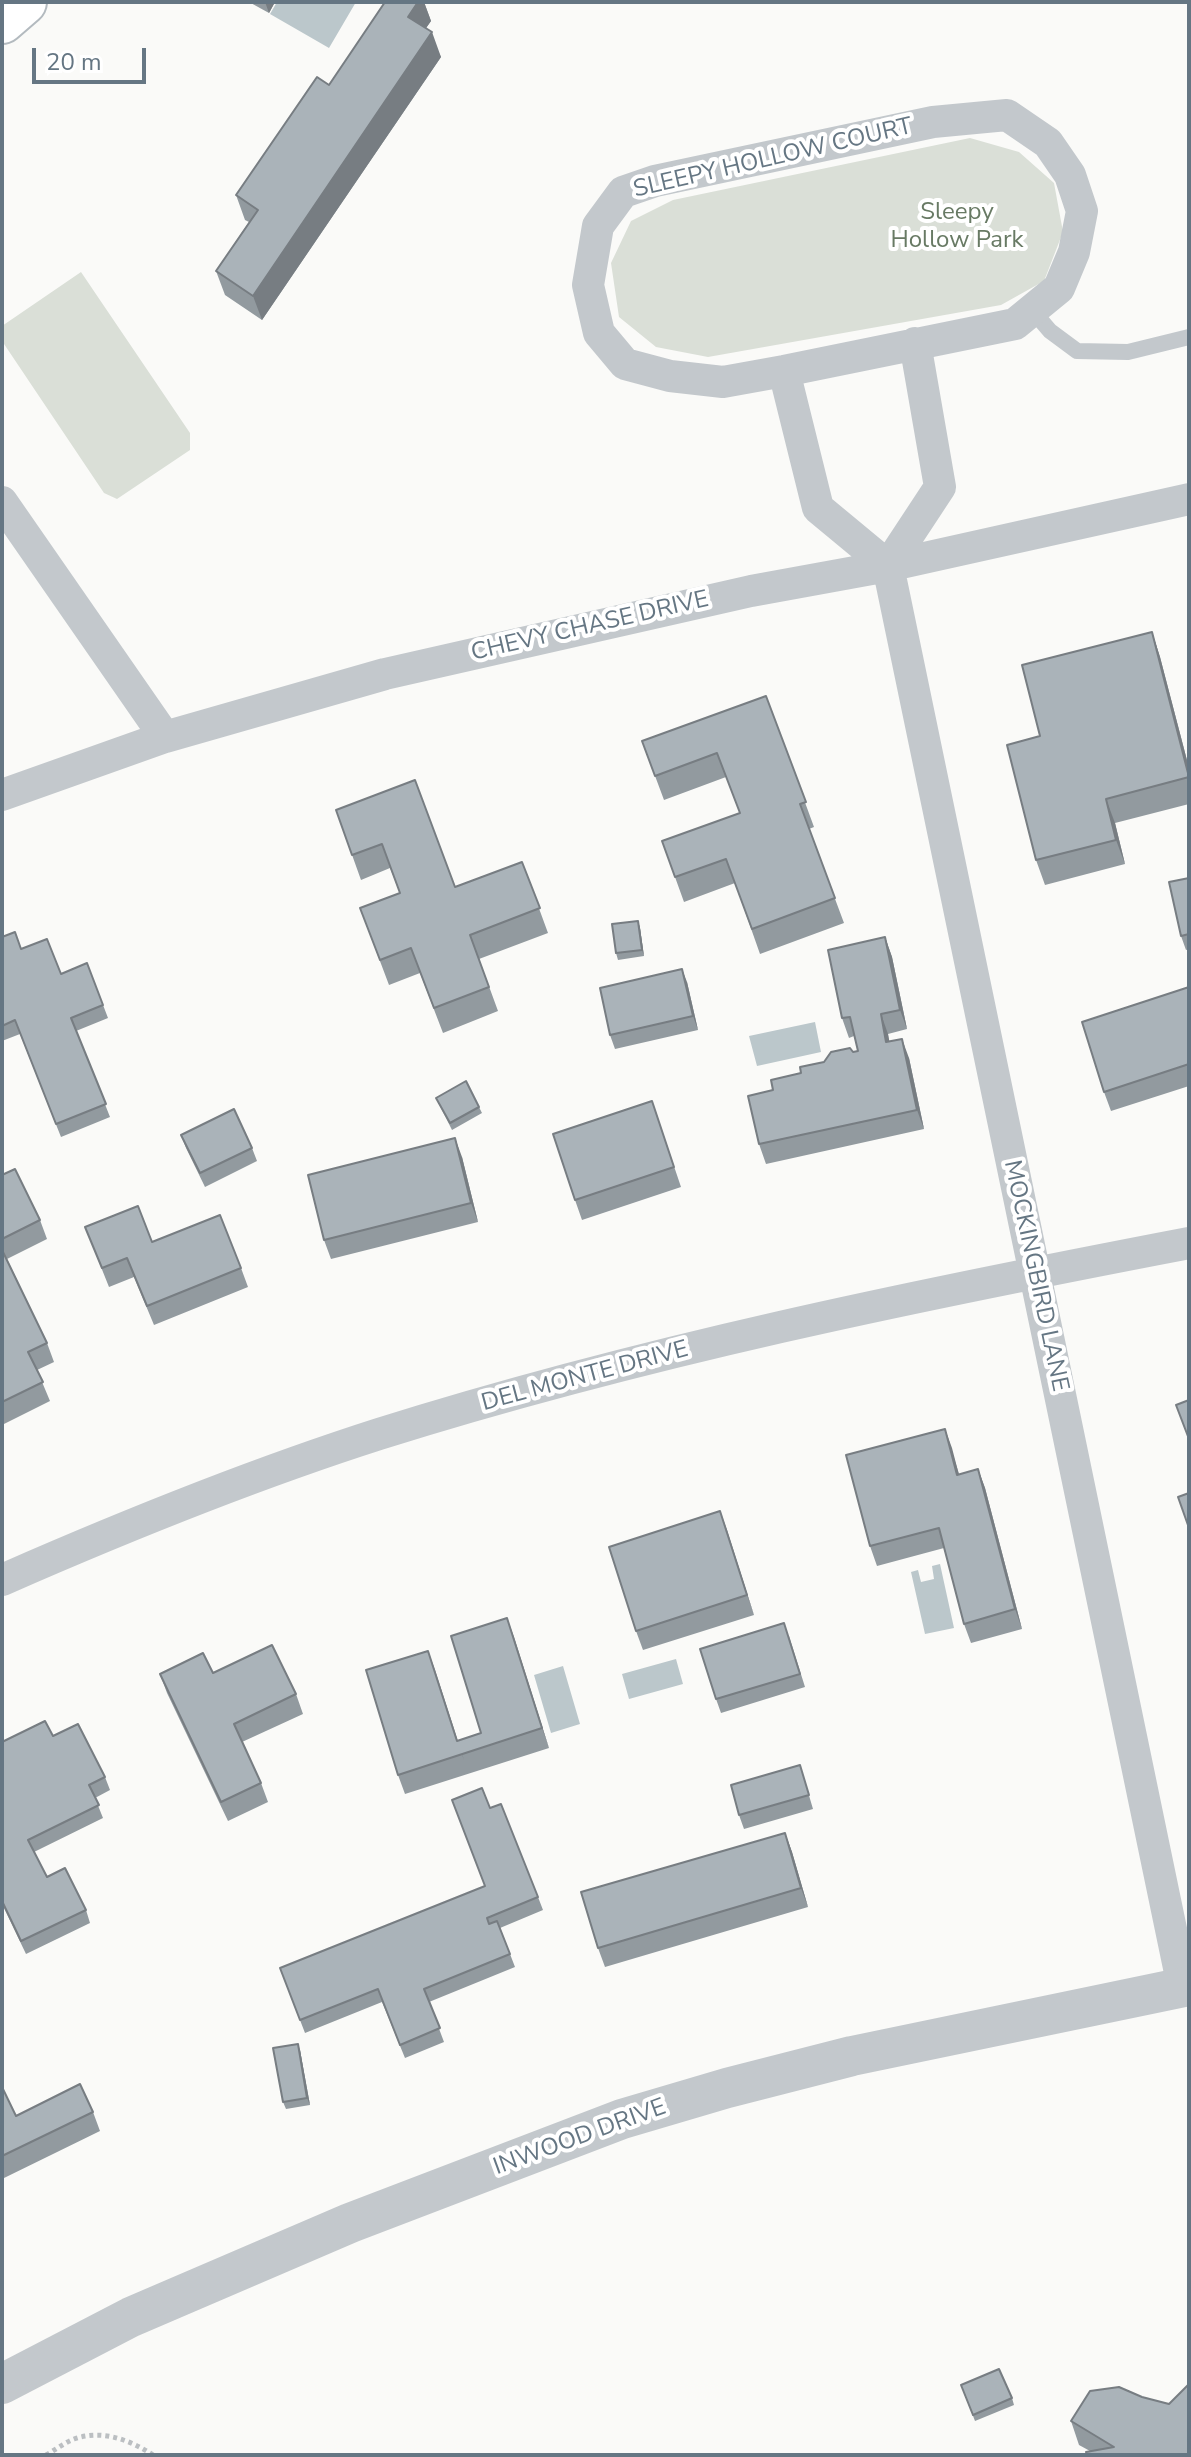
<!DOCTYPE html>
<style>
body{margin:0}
#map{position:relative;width:1191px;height:2457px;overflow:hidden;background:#fafaf8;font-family:"Nunito Sans",sans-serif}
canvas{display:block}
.frame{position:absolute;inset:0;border:4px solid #657683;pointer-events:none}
.scale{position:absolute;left:32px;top:48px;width:114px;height:36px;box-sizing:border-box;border:4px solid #657683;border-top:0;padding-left:10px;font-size:24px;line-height:28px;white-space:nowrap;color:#657683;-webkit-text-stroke:6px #fff;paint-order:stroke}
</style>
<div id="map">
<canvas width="1191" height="2457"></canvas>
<div class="frame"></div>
<div class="scale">20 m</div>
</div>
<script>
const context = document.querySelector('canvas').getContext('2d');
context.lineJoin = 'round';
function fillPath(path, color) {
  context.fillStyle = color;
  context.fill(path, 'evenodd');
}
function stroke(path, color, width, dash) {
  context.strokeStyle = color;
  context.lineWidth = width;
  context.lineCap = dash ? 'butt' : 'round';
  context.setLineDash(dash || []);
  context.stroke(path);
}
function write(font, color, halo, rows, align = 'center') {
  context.font = font + ' "Nunito Sans",sans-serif';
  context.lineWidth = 8;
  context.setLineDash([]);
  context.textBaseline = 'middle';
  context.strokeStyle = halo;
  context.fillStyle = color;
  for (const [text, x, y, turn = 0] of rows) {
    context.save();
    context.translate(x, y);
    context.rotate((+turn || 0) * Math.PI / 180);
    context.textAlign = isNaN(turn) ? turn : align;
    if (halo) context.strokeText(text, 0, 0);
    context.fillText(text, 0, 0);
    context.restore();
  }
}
fillPath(new Path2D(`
 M970,138L1019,152L1054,183L1063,232L1044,281L1001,305L708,357L656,347L619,317L611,263L631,221L673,200Z
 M81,272L190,433V450L117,499L104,493L2,341V326Z`), '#dadfd7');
fillPath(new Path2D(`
 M277,2H356L329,48L270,14Z
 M815,1022L821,1052L757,1066L749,1036Z
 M940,1564L954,1628L925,1634L911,1572L918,1570L921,1582L934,1579L932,1566Z
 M676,1659L683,1684L629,1699L622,1674Z
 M563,1666L580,1724L551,1733L534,1675Z`), '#bbc7cb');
const secondary = new Path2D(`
 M2,21L24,2`);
stroke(secondary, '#b3babf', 48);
stroke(new Path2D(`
 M46,2455C55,2450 64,2443 74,2439C102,2429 130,2440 153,2455`), '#bbbfc2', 5, [4, 4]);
stroke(new Path2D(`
 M1032,310L1050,331L1077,351L1128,352L1189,337`), '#c3c8cc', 16);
stroke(new Path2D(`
 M1007,115L1048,143L1070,175L1082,211L1074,252L1059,288L1015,324L784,371L723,382L670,376L625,364L599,333L588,285L598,226L623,192L655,181L933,122Z
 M784,371L818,508L888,566L1183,1987
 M2,502L165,737
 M888,566L940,487L915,343
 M2,795L165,737L385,674L751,591L888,566L1189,499
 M2,1580C125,1526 251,1475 379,1434C643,1351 917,1295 1189,1243`), '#c3c8cc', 32);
stroke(new Path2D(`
 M2,2384L131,2317L350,2223L622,2119L727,2088L852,2056L1189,1986`), '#c3c8cc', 40);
stroke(secondary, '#fff', 44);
fillPath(new Path2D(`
 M249,2H275L269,13Z
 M418,2H424L431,21L426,28L441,57L262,320L225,295L216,271L249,222L245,220L236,195L329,85Z
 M1152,632L1160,657L1189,768V804L1115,823L1125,864L1045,885L1036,860L1040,736Z
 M766,696L814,827L809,829L844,923L760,954L735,883L684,902L662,841L740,813L726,777L664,800L642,741Z
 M336,810L455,887L522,862L548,933L479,959L498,1011L443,1033L420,973L389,985L360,908L400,893L390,868L361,880Z
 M1189,878V949L1186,950L1181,936Z
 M638,921L640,928L644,956L618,960L616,953Z
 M2,937L61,974L87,963L108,1018L76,1031L110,1117L61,1137L20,1034L2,1041Z
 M885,937L892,957L907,1029L888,1034L889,1042L909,1058L924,1129L766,1164L759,1144L773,1090L801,1073L824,1062L858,1051L854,1036L849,1038L842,1018Z
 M687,982L698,1030L615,1049L610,1035Z
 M1189,987V1086L1111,1111L1104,1092Z
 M436,1098L479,1107L482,1113L452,1130Z
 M652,1101L681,1187L582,1220L575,1200Z
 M181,1135L252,1148L257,1161L205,1187L186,1148Z
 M462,1157L478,1222L331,1259L324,1240Z
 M2,1175L40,1220L47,1239L7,1259L47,1343L54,1362L37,1370L50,1401L2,1425Z
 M85,1227L152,1242L241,1268L248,1287L154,1325L134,1277L109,1287Z
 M945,1429L959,1474L978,1469L985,1488L1022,1629L971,1643L964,1624L944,1548L877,1566L870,1546Z
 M720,1511L754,1615L643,1650L636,1631Z
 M507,1618L549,1748L405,1794L398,1775L428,1651L457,1741L481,1733Z
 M789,1636L805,1687L721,1713L716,1699Z
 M213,1673L296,1694L303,1714L242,1742L261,1783L268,1802L228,1821L167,1693L160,1674Z
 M53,1736L105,1777L110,1790L95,1798L103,1818L34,1852L47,1877L86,1910L90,1923L26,1954L2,1904V1742Z
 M800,1765L813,1809L744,1829L739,1815Z
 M490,1808L538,1897L543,1910L500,1928L515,1967L429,2002L444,2042L405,2058L382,2002L305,2033L280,1968L485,1886Z
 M785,1833L792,1852L808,1907L605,1967L598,1948Z
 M300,2050L310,2105L286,2109L283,2102Z
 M2,2087L16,2116L93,2112L100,2131L2,2179Z
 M961,2385L1012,2398L1014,2405L975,2421Z
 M1142,2397L1169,2404L1189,2455L1090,2451L1079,2445L1071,2421Z`), '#929a9f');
fillPath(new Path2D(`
 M265,2H275L269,13Z
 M418,2H424L431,21L417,41L408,17Z
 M432,32L441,57L262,320L253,296Z
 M1152,632L1160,657L1189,768V778Z
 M1106,799L1115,823L1125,864L1116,840Z
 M638,921L640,928L644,956L642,950Z
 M885,937L892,957L907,1029L900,1010Z
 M682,969L687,982L698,1030L693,1016Z
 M881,1014L888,1034L893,1061L886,1042Z
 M902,1039L909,1058L924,1129L917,1110Z
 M455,1138L462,1157L478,1222L471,1203Z
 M945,1429L952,1448L964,1494L957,1475Z
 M978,1469L985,1488L1022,1629L1015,1609Z
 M720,1511L727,1530L754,1615L747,1595Z
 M507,1618L514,1637L549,1748L542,1728Z
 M428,1651L435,1670L464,1760L457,1741Z
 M785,1833L792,1852L808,1907L801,1888Z
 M298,2044L300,2050L310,2105L307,2098Z`), '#777d82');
const building = new Path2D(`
 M385,2H418L408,17L432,32L253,296L216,271L258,210L236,195L317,77L329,85Z
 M1152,632L1189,777L1106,799L1116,840L1036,860L1007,745L1040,736L1022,665Z
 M766,696L806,802L800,804L835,898L752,929L726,859L675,877L662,841L740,813L717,753L655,776L642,741Z
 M415,780L455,887L522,862L540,908L470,935L489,987L434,1008L411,948L380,960L360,908L400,893L382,844L352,855L336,810Z
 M1189,878V934L1181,936L1169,882Z
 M638,921L642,950L616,953L612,924Z
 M15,932L21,949L47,939L61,974L87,963L103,1005L71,1018L106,1104L56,1124L15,1020L2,1026V937Z
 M885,937L900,1010L881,1014L886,1042L902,1039L917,1110L759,1144L748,1096L773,1090L771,1080L801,1073L800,1067L824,1062L831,1052L850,1048L853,1052L858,1051L850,1017L842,1018L828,950Z
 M682,969L693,1016L610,1035L600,988Z
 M1189,987V1064L1104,1092L1082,1022Z
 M466,1081L479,1107L450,1123L436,1098Z
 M652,1101L674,1167L575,1200L553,1134Z
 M234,1109L252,1148L200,1173L181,1135Z
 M455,1138L471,1203L324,1240L308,1175Z
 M15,1169L40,1220L2,1239V1175Z
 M138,1206L152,1242L220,1215L241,1268L147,1306L127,1258L102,1268L85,1227Z
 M2,1250L47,1343L28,1352L43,1382L2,1402Z
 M1189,1400V1439L1176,1405Z
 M945,1429L957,1475L978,1469L1015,1609L964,1624L939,1528L870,1546L846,1455Z
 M1189,1493V1528L1178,1497Z
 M720,1511L747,1595L636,1631L609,1547Z
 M507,1618L542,1728L398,1775L366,1670L428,1651L457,1741L481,1733L451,1636Z
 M784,1623L800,1674L716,1699L700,1649Z
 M272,1645L296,1694L234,1724L261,1783L221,1802L160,1674L203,1653L213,1673Z
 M45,1721L53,1736L78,1724L105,1777L89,1785L99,1805L28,1840L47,1877L65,1868L86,1910L21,1941L2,1901V1742Z
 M800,1765L809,1795L739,1815L731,1785Z
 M482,1788L490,1808L501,1804L538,1897L487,1918L489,1924L497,1921L510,1954L424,1989L440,2028L400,2045L378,1989L300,2020L280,1968L485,1886L452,1800Z
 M785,1833L801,1888L598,1948L581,1892Z
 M298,2044L307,2098L283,2102L273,2048Z
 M80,2084L93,2112L2,2156V2087L16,2116Z
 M999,2369L1012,2398L973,2415L961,2385Z
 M1189,2384V2455H1087L1086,2452L1114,2447L1071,2421L1090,2391L1119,2387L1142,2397L1169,2404Z`);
fillPath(building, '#aab3b9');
stroke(building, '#777d82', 2);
write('24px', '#657683', '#fff', [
 ["SLEEPY HOLLOW COURT",773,159,-13],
 ["CHEVY CHASE DRIVE",590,627,-13],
 ["MOCKINGBIRD LANE",1035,1276,78],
 ["DEL MONTE DRIVE",585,1377,-15],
 ["INWOOD DRIVE",580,2138,-20]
]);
write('24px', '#687a64', '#fff', [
 ["Sleepy",957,213],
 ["Hollow Park",957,241]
]);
</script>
